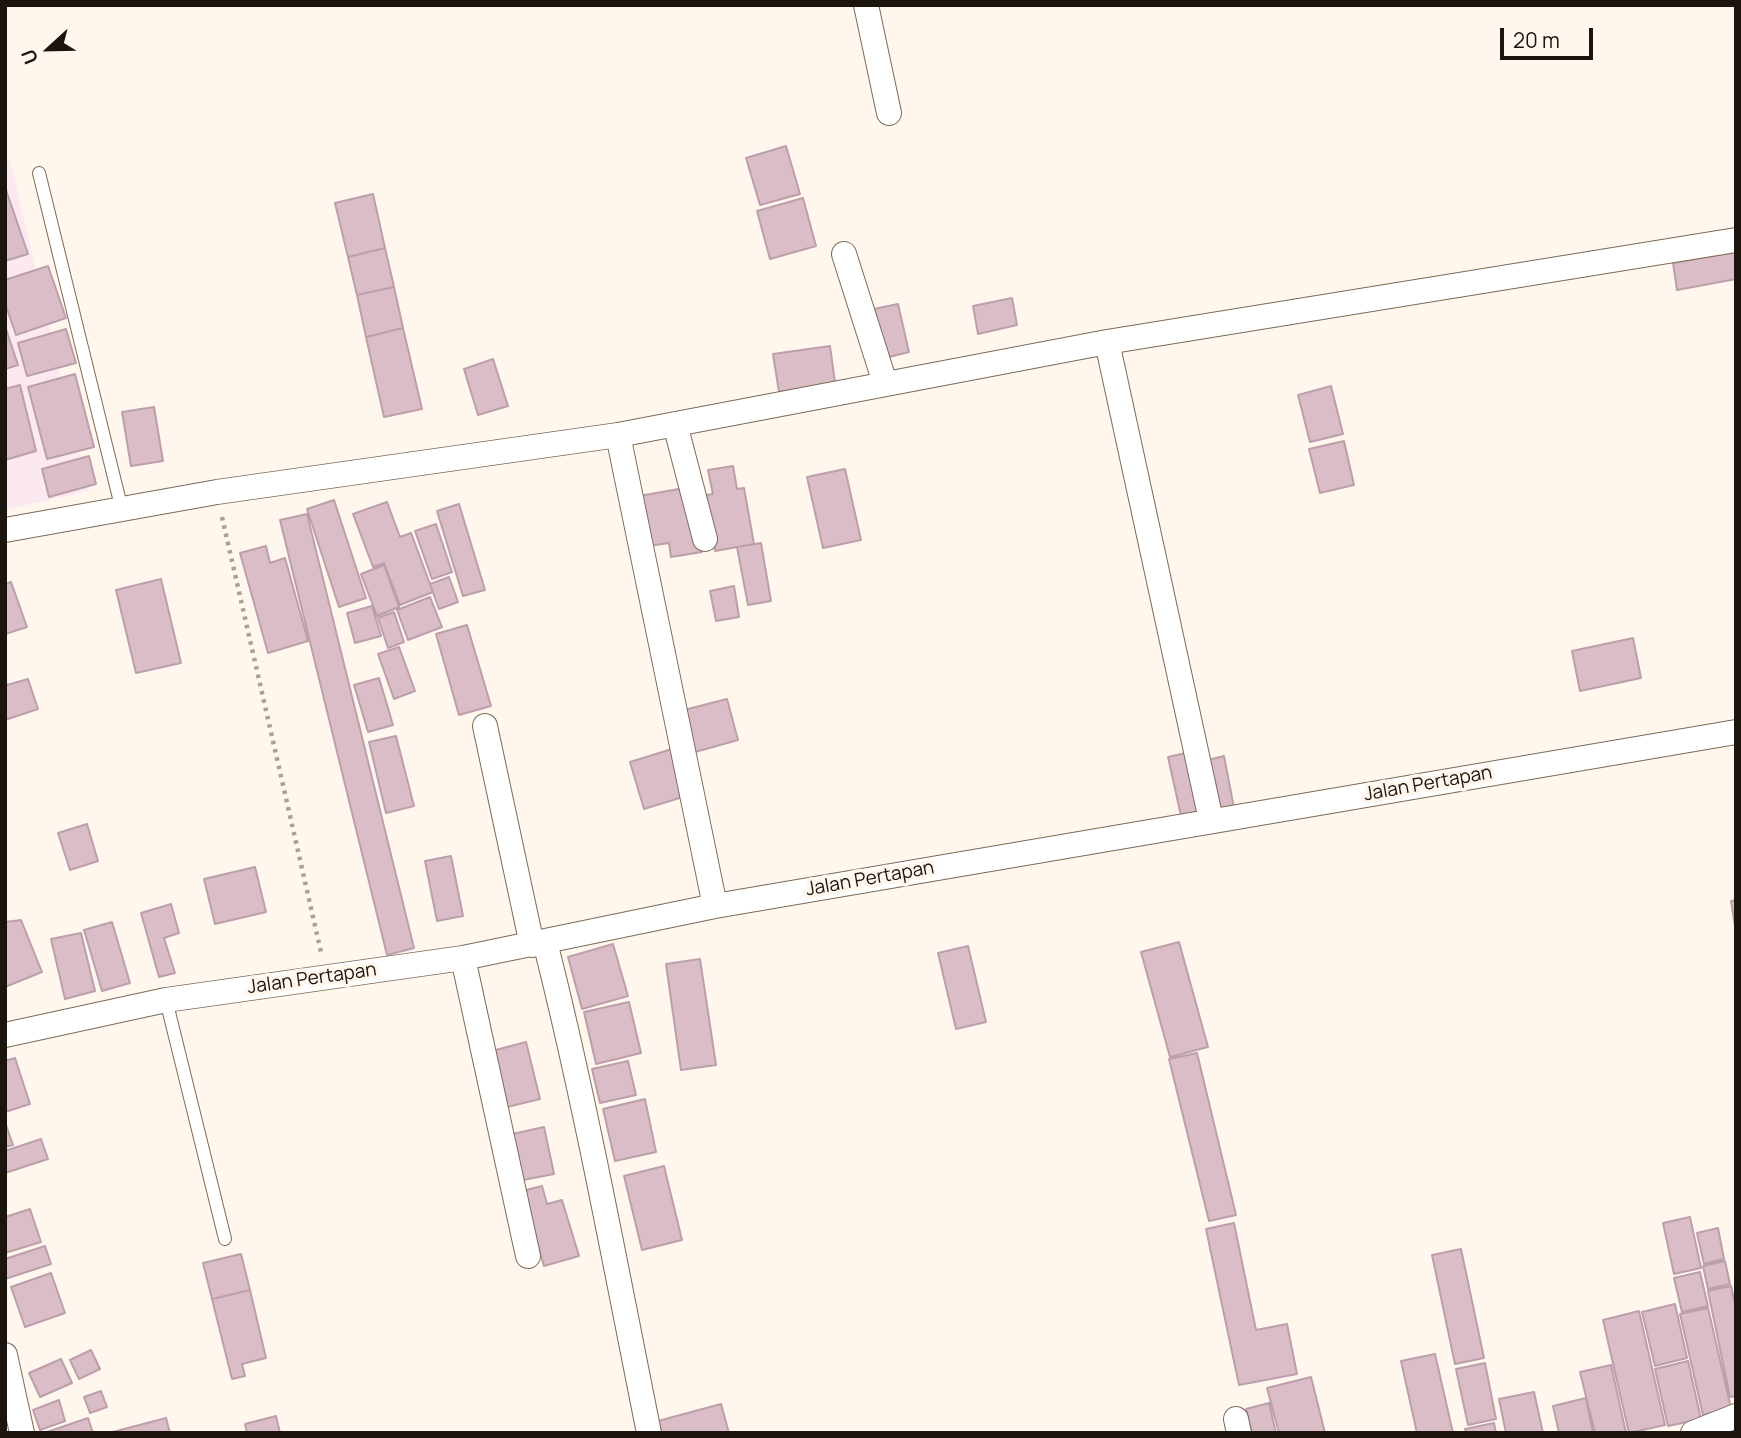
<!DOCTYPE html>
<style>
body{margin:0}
#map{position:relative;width:1741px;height:1438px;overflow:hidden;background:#fff7ee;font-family:Manrope,sans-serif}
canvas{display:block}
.frame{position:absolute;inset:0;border:7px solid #1b150d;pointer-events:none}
.north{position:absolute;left:14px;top:14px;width:70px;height:70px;-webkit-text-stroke:5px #fff7ee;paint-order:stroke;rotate:248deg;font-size:19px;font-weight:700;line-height:28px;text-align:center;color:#1b150d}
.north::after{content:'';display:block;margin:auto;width:24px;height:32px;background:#1b150d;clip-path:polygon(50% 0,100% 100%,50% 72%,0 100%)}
.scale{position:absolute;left:1500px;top:28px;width:93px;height:32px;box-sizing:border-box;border:4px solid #1b150d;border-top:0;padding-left:9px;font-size:21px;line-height:24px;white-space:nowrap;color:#1b150d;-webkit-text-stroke:5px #fff7ee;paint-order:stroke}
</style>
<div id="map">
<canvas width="1741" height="1438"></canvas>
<div class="frame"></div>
<div class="north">U</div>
<div class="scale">20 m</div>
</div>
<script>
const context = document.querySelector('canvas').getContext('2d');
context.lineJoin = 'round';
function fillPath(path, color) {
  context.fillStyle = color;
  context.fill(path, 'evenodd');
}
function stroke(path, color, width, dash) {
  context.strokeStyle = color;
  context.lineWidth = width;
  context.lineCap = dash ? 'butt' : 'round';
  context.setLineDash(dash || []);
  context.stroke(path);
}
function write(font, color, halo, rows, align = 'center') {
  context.font = font + ' Manrope,sans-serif';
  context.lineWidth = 7;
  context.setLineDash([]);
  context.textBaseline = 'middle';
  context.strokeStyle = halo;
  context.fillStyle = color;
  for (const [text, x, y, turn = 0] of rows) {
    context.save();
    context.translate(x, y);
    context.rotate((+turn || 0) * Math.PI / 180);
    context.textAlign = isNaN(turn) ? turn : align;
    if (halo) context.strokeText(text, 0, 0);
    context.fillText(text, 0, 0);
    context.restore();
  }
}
fillPath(new Path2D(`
 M10,160L88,491L5,510V161Z`), '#fce8f0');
const building = new Path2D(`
 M786,146L800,194L760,205L746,158Z
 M5,187L28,254L5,261Z
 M373,194L385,248L348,257L335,203Z
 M803,198L816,246L770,259L757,211Z
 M385,248L394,287L357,295L348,257Z
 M1736,252V279L1677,290L1673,263Z
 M48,266L66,318L16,335L5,303V280Z
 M394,287L403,328L366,337L357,295Z
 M1012,298L1017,325L978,334L973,306Z
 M898,304L909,352L881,359L869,310Z
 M5,326L18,365L5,369Z
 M403,328L422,409L384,417L366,337Z
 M66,329L76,363L27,376L18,343Z
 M830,346L835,383L779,392L773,354Z
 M493,359L508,406L478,415L464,369Z
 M75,374L94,447L47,459L28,387Z
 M20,385L36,451L5,460V389Z
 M1331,386L1343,434L1310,442L1298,395Z
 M154,407L163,461L131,466L122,412Z
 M1344,441L1354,485L1320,493L1309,449Z
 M89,456L96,484L49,497L42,469Z
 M733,466L737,489L744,488L754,544L715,551L706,495L713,494L708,470Z
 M845,469L861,540L823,548L807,477Z
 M690,487L702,552L671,557L669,543L649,546L639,496Z
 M334,500L366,598L339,607L307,509Z
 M387,502L400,537L411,533L433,592L400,605L384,563L373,567L353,514Z
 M459,504L485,590L463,596L437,511Z
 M307,514L414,948L387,955L280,520Z
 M436,524L452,572L432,579L415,531Z
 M761,543L771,601L748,605L737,547Z
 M266,546L270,563L285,558L308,641L268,653L240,553Z
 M384,565L399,607L377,616L361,574Z
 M449,577L458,602L439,609L430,584Z
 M161,579L181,663L136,673L116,590Z
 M11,582L27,627L5,634V584Z
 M734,586L739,617L716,621L710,591Z
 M430,597L442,627L408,640L397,610Z
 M372,606L381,636L355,643L347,613Z
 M394,612L404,642L388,648L378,618Z
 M467,625L491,706L459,715L436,634Z
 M1633,638L1641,678L1580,691L1572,651Z
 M399,647L415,691L394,699L378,654Z
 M379,678L393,725L368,732L354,685Z
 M28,679L38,709L5,720V681L7,685Z
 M727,699L738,740L695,752L684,710Z
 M396,736L414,806L386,813L369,742Z
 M672,749L686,796L644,809L630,762Z
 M1190,752L1203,812L1181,816L1168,757Z
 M1224,756L1234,808L1214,813L1204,761Z
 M87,824L98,861L70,870L58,833Z
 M451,856L463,916L437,921L425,861Z
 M255,867L266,912L215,924L204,879Z
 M1736,900V932L1731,901Z
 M171,904L179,933L164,938L175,973L159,977L141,913Z
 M21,920L42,972L5,987V922Z
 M112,922L130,983L102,991L84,930Z
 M81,933L95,991L65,999L51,939Z
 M1179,942L1208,1047L1170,1057L1141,952Z
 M613,944L628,996L582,1009L568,957Z
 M968,946L986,1022L956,1029L938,953Z
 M700,959L716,1065L681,1070L666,964Z
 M629,1002L641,1053L596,1064L584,1012Z
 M526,1042L540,1099L503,1108L488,1052Z
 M1197,1053L1236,1215L1209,1221L1169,1059Z
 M15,1058L30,1104L5,1112V1061Z
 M628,1061L636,1095L600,1103L592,1069Z
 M645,1099L656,1152L615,1161L603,1109Z
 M6,1125L13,1145L5,1147V1125Z
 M544,1127L554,1174L518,1181L508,1135Z
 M41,1139L48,1159L5,1173V1151Z
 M664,1166L682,1240L642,1250L624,1176Z
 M542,1186L547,1204L562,1200L579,1256L544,1266L522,1191Z
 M30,1209L41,1242L5,1253V1217Z
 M1690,1217L1701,1268L1674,1274L1663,1223Z
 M1234,1223L1256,1330L1287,1324L1297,1374L1239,1385L1206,1229Z
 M1718,1228L1724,1259L1704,1264L1697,1233Z
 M45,1246L51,1264L5,1279V1259Z
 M1461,1249L1484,1358L1455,1364L1432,1255Z
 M241,1254L250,1290L212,1299L203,1263Z
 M1725,1261L1730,1284L1708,1289L1703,1266Z
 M1700,1272L1708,1306L1682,1312L1674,1278Z
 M51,1273L65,1313L25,1327L11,1287Z
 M1731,1286L1736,1309V1396L1730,1397L1708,1291Z
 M250,1290L266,1358L242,1364L245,1376L232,1379L212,1299Z
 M1675,1304L1687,1358L1655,1366L1642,1312Z
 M1708,1308L1731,1408L1703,1415L1680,1314Z
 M1639,1311L1665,1425L1629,1433L1603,1320Z
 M91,1350L100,1369L79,1379L70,1360Z
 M1435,1354L1453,1433H1417L1401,1361Z
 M61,1359L72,1383L40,1397L29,1373Z
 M1688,1361L1701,1419L1668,1426L1655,1369Z
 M1485,1363L1496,1419L1468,1425L1456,1369Z
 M1611,1365L1626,1433H1595L1580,1372Z
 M1311,1377L1325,1433H1279L1267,1388Z
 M101,1391L107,1407L90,1413L84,1397Z
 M1534,1392L1543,1433H1506L1499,1399Z
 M1586,1398L1593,1433H1559L1553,1406Z
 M59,1400L65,1421L40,1430L33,1410Z
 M1269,1403L1276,1433H1252L1246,1409Z
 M721,1404L729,1433H662L658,1421Z
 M276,1416L280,1433H247L245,1424Z
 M88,1418L93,1433H48L47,1432Z
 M166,1418L170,1433H109Z
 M1494,1423L1496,1433H1466L1465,1429Z`);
fillPath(building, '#dbbdc8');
stroke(building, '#bc9faa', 2);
const lane = new Path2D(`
 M39,173L122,510
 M166,1000L225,1239`);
const street = new Path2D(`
 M866,5L889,113
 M844,254L885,383
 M1107,342L1211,820
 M675,424L705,539
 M618,435L715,906
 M5,530L217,492L618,435L1107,342L1736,240
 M485,726L532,945
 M545,942C586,1104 616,1269 649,1433
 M463,958L528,1256
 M5,1035L166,1000L463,958L715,906L1736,732
 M5,1355L22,1433
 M1236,1419L1239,1433
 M1693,1433L1736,1416`);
stroke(lane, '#7c6b57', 14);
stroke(street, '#7c6b57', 26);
stroke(new Path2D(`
 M222,517L321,952`), '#a8a198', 4.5, [3.5, 5]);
stroke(lane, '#fff', 12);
stroke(street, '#fff', 24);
write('19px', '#1b150d', '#fff7ee', [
 ["Jalan Pertapan",1428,784,-10],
 ["Jalan Pertapan",870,879,-10],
 ["Jalan Pertapan",312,979,-8]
]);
</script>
